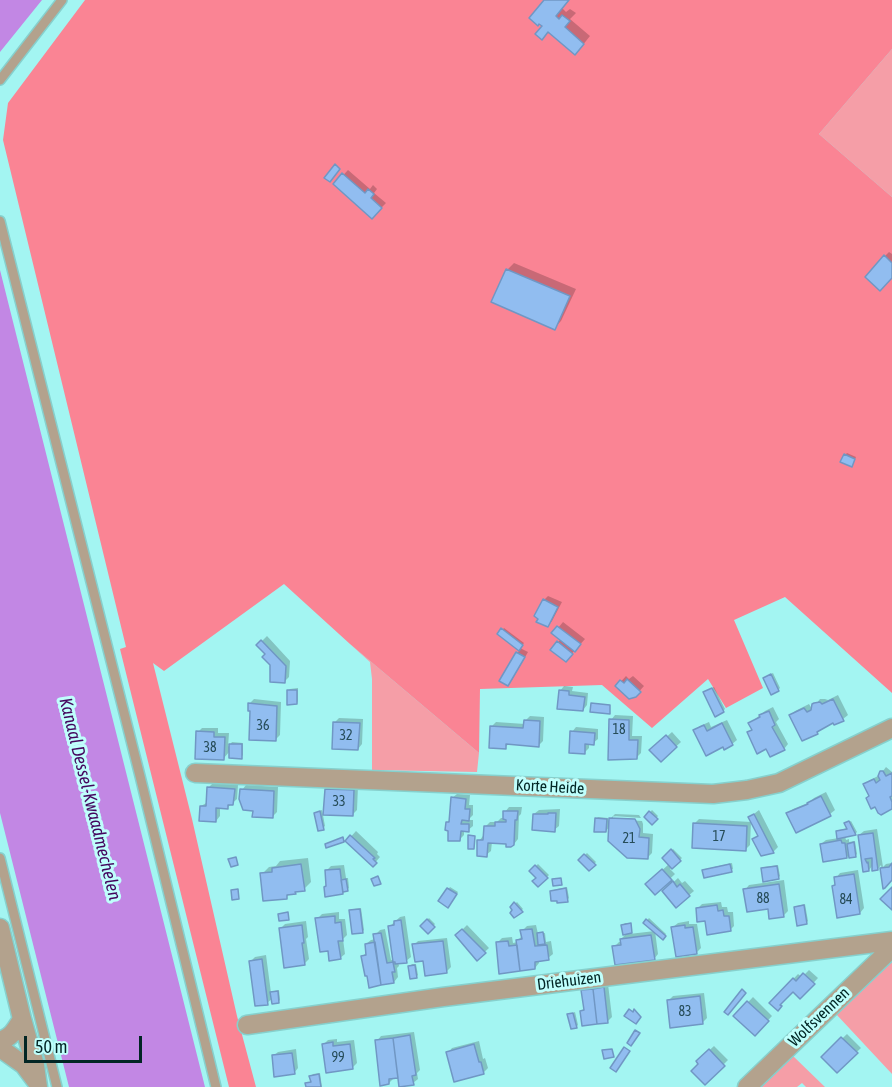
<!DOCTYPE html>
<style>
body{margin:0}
#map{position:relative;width:892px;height:1087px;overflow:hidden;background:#a3f5f2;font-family:"Asap Condensed",sans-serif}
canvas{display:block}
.scale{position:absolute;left:24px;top:1036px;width:118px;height:27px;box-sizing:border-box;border:3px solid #022625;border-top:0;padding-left:8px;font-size:18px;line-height:21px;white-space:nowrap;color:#022625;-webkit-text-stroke:4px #bffffc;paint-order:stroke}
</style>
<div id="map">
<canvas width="892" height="1087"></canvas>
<div class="scale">50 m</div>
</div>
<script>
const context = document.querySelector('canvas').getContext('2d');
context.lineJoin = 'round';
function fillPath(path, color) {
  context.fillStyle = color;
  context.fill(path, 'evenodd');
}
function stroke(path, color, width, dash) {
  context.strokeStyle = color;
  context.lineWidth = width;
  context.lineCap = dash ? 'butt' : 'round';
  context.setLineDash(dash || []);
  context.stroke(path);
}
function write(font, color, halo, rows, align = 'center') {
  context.font = font + ' "Asap Condensed",sans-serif';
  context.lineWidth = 6;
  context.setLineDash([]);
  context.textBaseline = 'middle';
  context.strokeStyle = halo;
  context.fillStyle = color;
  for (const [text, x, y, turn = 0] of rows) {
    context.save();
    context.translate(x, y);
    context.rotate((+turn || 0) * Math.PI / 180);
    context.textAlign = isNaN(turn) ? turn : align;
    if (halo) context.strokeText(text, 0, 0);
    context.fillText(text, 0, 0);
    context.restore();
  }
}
fillPath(new Path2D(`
 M892,49V197L819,134Z
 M350,644L479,753L477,772L372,770V679L370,662Z
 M892,960V1074L836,1014Z
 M793,1056L825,1087H806L802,1083L797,1087H761Z`), '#f59ea7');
fillPath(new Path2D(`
 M85,0H892V49L819,134L892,197V693L785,597L734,620L763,688L726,708L708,679L652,728L602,685L480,689L479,753L350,644L284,584L164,671L153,663L192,819L237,1016L256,1087H229L120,649L126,647L3,140L8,103Z`), '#fa8494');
fillPath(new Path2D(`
 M0,0H42L0,52Z
 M0,270L205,1087H69L0,813Z`), '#c287e4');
fillPath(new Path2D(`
 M546,0H568L562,8L566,12L570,9L576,13L570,19L590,36L582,46L544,26Z
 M348,170L370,189L373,185L377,189L374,193L386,203L372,217L335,184Z
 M889,252L892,254V276L885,256Z
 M514,263L576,289L561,321L554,328L507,270Z
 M847,453L856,457L852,465L845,455Z
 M548,596L562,602L552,621L548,626L544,600Z
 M563,622L585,639L566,660L552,649L561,639L554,633Z
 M504,628L524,643L520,648L528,652L512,680L508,684L517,653L520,650L499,634Z
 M267,636L290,661L289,677L285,681L271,665L267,654L258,645Z
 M773,673L780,688L778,690L764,678Z
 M626,676L629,679L633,676L644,686L635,696L617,686Z
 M564,686L573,687L572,691L588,693L587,705L583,710L560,691Z
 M714,687L725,709L723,711L704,692Z
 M298,688V701L297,703L289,690L290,689Z
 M838,695L848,715L843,719L791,715L795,711L809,704L812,709L820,699H825L828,700Z
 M254,699L281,702L280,735L275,740L251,709L249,704Z
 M773,707L779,719L776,722L788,744L784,749L767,747L749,732L753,728L750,723L765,711Z
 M615,715L633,716L632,736H642L641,753L637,757L611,720Z
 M530,716L544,717L543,741L538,746L509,743L505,748L492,726L496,722L525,724L526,720Z
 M339,718L363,719L362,744L358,749L334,723Z
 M727,720L737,740L732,744L695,730L700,726L709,722L711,727Z
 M576,727L598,729V739L593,743H589V748L584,753L572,732Z
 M202,728H218V733H229L228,747L232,742L243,743V755L241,757L230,751L223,759L198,732Z
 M672,732L681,742L661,760L652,750Z
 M886,767L892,772V807L871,795L865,785L870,780L880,775Z
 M213,783L238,785L237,799L228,807H220V816L216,821L201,806L208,802V788Z
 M246,785L278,787L277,812L272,817L255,810L242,790Z
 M331,785L358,786L357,810L352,815L326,789Z
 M826,792L835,810L830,814L788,813L793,809L810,802L814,798Z
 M457,794L470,795L469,805H473V815L468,820H473V826L468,830H464V835L459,840L447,823L451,819L452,798Z
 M509,807H522L521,814L519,816L518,839L514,844L492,842L491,851L486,855L479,841L483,836L486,826L490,822H497L501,818H504L505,812Z
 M560,809L559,826L554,830L534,814L539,810Z
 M322,810L325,826L323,828L315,813Z
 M652,810L658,816L652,823L646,817Z
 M759,810L778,847L773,852L762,854L754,839L759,834L750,817Z
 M615,814L639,815L641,818L613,816V819L642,821L643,824V833L653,834L652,853L647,858L610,826L606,831L596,819L598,817L608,818V821Z
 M699,819L751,822L750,845L746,849L694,824Z
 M851,821L857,832L855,834L845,836L846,840L849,839V842L855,841L857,854L855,856L850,854L847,857L821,844L826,840L839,838L837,832L839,830L848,828V822Z
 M877,829L883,867L886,864L892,863V879L884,887L881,865L878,869L873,865L869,870H864L859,835L864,831Z
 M356,831L378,852L377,854L380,857L373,865L347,841Z
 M673,849L682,858L670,869L675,874L655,893L647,884L669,864L664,858Z
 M587,853L596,862L589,869L580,860Z
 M308,858L311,882L304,889L291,893L286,897L262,874L269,867L276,866L280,861Z
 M732,863L733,869L731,870H704L705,869Z
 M538,864L549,875L542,882L531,871Z
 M344,865L346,878H348L349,888L343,893L328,885L326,871L331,866Z
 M778,865L780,876L778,878L762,868L764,867Z
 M858,870L864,908L860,913L833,886L837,883L836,878L840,873Z
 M678,878L682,883L685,881L694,891L677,905L664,891Z
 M784,880L788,911L783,916L745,890L749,885Z
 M450,887L458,892L450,904L440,901Z
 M567,887L569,898L567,900L551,892L553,890Z
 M517,902L523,909L515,916L514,910L512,907Z
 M721,902L722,907H727L728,912H733L734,926L730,930L706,919L697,909L702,904Z
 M805,904L808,921L806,923L795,908L797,906Z
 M361,908L364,930L362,932L351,911L353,909Z
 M339,912V919H345L347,935L343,939L345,954L340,958L329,949L317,919L322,914Z
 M405,916L411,957L406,961L398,962L399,966L397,968L398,977L394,982L363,956L367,952L366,944L371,940L376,939L375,935L380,930L385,929L391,960L394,959L389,927L400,917Z
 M429,918L435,924L428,932L422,926Z
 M649,918L666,934L663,938L655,931L658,954L654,959L614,947L619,942H622L621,939L628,932L623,925L625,923H629L631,933L629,934L655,931L645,923Z
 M306,921L308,937L306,939L309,959L304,964L281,928L285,924Z
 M689,921V924H697L701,948L696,953L673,927L678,923Z
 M467,925L489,948L477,959L457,935Z
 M536,925L538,934L545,933L546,942L551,941L553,954L548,958L539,960V963L535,968L497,943L502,938L512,937L513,943L518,942V940L523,935L522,931L527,926Z
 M447,938L451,967L446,972L424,959L414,945L418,941Z
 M266,955L271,993L274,991L279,990L280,1000L278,1002L273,998L267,1003L251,961L255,957Z
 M412,964H416L418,975L416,977L410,966Z
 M809,970L818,978L800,997L793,990L777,1009L771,1003L798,974L802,977Z
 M608,984L612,1017L608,1021L581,1011L585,1008L583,991L587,986Z
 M704,993L707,1018L702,1023L668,1001L673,996Z
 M753,997L772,1016L755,1034L735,1016Z
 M575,1012L578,1025L576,1027L569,1015Z
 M414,1032L420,1070L417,1073L418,1079L413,1083L399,1076L393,1079L389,1083L377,1041L381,1036Z
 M847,1034L861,1048L837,1071L823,1057Z
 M337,1039V1042L354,1040L357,1063L352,1068L324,1044L328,1040Z
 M479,1041L483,1059L485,1058L488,1068L483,1073L448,1053L452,1048Z
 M714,1046L728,1060L705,1083L698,1061Z
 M296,1049L298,1068L294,1073L273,1056L278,1052Z
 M320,1073L322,1087H307V1083L312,1081L311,1076L313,1074Z`), '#0003');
const building = new Path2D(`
 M544,0H569L556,16L559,19L562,15L570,21L565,27L584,44L575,55L548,32L542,40L535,34L542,26L539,24L538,26L529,18Z
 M335,164L340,169L330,182L324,178Z
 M342,173L365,193L368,189L374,194L371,198L382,208L372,219L333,184Z
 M884,255L892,263V278L880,291L865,277Z
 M506,269L570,296L555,330L491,302Z
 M844,454L855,459L852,467L840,462Z
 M543,599L558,607L548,627L536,622L538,619L534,616Z
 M557,626L581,644L575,652L551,633Z
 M501,628L523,645L519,651L497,634Z
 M261,640L286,666L285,683L270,682V665L262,657L265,654L256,645Z
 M557,641L573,654L566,662L550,650Z
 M516,652L525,657L508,686L499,681Z
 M771,674L779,691L771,695L763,678Z
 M627,679L641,692L636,697L629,699L615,686L620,680L624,683Z
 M712,688L724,712L715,717L703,692Z
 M287,690H297V704L287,705Z
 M559,690L569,691V695L585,697L583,711L557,709Z
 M833,699L844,721L834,725L833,723L817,732L818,734L802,741L789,715L804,708L807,712L811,710L812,704L814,703L820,702L822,704Z
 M248,703L277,706L276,741L249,740L250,711H248Z
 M591,703L610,705V714L590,712Z
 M769,711L775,725L772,727L785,750L770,757L766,749L757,754L747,732L752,730L748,723L760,717L759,715Z
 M609,719L629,720V740H638L637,759L608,760Z
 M524,720L540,721L539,747L506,744V749L489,748L490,726L523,728Z
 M333,722L360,723L358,750L332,749Z
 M722,723L733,745L724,750L723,747L706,756L693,730L704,725L707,731Z
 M196,731L214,732V737H225L224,760L195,759Z
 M570,731L595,733L594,745L585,744V754L569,753Z
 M666,735L677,747L661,762L649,750Z
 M229,744H242V759L229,758Z
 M880,771H883L886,776L892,773V796L890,797L892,802V809L881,815L878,813L875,807L871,809L866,798L869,796L863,784L874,779L876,783L880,780L878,776Z
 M207,787L235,789L233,805H228V809L216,808V822L199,821L200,806H206Z
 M240,789L274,791L273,818L252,817L253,811L243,810L239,799Z
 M325,789L354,790L353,816L323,815Z
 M821,796L831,816L796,833L786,813L808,804L807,803Z
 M451,797L466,799L465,809H470L469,821L462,820L461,824H469V832L461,831L460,841H448V831L445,830L446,822H449Z
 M320,811L324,830L318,831L314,813Z
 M503,811H518L517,820H515L514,845L511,847H506V844L488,843L487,857L477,856V840H483L484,826H495V822H506V820L503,819Z
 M649,811L658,819L652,825L644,817Z
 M548,813H556L555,832L532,830L533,814H548Z
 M754,814L774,853L761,856L752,839L758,836L748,817Z
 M595,818L607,819L606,832H594Z
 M609,818L635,819L640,829L639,837L649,838L648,859L627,858L608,841Z
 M849,821L856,835L837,839L836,831L847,829L844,823Z
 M693,823L747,826L746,851L692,848Z
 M873,833L878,870L872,871V858L865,859L867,863L868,862L869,871L863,872L858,835Z
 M350,835L375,858L373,859L377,863L373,867L345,841Z
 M468,835L475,836L474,849H468Z
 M343,837L344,842L326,848L325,844Z
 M841,840L842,843H845L847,858L823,862L820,844Z
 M854,842L856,857L849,858L847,844Z
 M671,849L681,861L672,869L662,858Z
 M584,854L596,865L589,871L578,860Z
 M236,857L238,865L231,867L228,859Z
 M892,863V880L885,888L883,889L880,868L889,867Z
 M301,864L305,891L295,892L296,894L287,895V899L263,901L260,873L272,872V868Z
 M730,864L732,872L704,878L702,870Z
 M535,865L548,878L538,887L532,881L536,878L529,871Z
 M777,866L779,879L763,882L761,868Z
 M340,869L343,894L325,897L324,887L326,886L325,870Z
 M662,869L672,880L655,895L645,884Z
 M854,874L860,914L837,918L832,886L835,885L834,877Z
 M378,876L381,884L374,886L371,879Z
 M561,878L562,885L553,886L552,879Z
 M346,879L348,891L343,892L341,880Z
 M673,881L677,887L680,884L690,896L676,908L662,891Z
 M779,884L784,917L769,919L768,909L747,912L743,889Z
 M892,887V910L880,899Z
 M447,888L457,894L448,908L438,901Z
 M566,888L568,902L557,903V901H551L550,891Z
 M238,889L239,899L232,900L231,890Z
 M514,902L523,912L514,918L510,913L512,910L510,907Z
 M717,905L718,911L723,910L724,916H729L731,931L707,935L705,921L697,922L696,908Z
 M804,905L807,924L797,926L794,907Z
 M360,909L363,933L352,934L349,910Z
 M288,912L289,920L279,921L278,914Z
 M335,916V923L341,922L343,941H338L341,959L329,961L328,951L320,952L315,918Z
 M427,919L435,927L428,934L420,926Z
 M646,919L666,936L663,940L643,923Z
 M401,920L407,963L395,964V962H393L388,926L394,925V921Z
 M631,923L632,933L623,935L621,925Z
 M302,925L304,943H302L305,965L284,968L279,928Z
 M685,925V928L693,927L697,954L676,957L671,927Z
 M462,929L486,953L477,961L455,935Z
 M532,929L535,946L547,945L549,960L535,962V969L520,971L516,940L522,939L520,930Z
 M543,932L545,944L538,945L537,933Z
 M381,933L387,963L393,962L395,972H392L394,983L381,985L373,934Z
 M651,935L655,960L615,965L612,946L621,945L620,939Z
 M443,941L447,973L425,976L423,961L415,962L412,944Z
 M508,941L509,946L517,945L520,971L499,974L496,942Z
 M375,942L381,985L369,988L367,976H365L361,956L366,955L365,944Z
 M262,959L268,1005L255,1006L249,961Z
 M415,965L417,978L410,979L408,966Z
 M803,973L815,984L800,999L793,992L780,1005L782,1006L778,1011L769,1003L793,978L796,981Z
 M604,987L608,1023L597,1024L593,989Z
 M593,989L597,1024L582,1026L580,1011L584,1010L581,990Z
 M742,989L746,993L728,1015L724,1012Z
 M278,991L279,1003L272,1004L270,992Z
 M700,996L703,1024L670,1028L667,1000Z
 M747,1001L769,1021L755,1036L733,1016Z
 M629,1009L633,1012L634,1009L641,1017L636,1024L624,1016Z
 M573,1013L577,1028L571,1029L567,1014Z
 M635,1030L640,1033L631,1046L627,1043Z
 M410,1035L416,1075L412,1076L414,1085L399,1087L393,1038Z
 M841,1037L858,1053L837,1073L821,1057Z
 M393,1038L398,1078L389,1079V1084L380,1086L375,1040Z
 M333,1042V1046L350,1044L353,1069L326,1073L322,1044Z
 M474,1044L479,1062H481L484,1074L454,1082L446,1052Z
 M624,1047L630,1051L616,1072L610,1068Z
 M612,1049L614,1057L604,1059L602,1050Z
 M709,1049L725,1066L705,1085L691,1071L698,1064L696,1061Z
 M292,1053L295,1074L274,1077L272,1055Z
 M319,1074L321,1087H306L305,1083L311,1082L309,1076Z`);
fillPath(building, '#91bdf0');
stroke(building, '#7097c4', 1.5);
const service = new Path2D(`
 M0,80L62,0
 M0,221L140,776L216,1087
 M0,858L57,1087`);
const minor = new Path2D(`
 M195,773L713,794L747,790L779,783L892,728
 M0,928L22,1019L35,1065L38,1087
 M247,1025L443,997L892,941
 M0,1041C12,1037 16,1029 22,1019
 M0,1048L24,1065L36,1081
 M747,1087L892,948`);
stroke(service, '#86d0cd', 12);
stroke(minor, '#86d0cd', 21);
stroke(service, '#b3a28d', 9);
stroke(minor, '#b3a28d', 18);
write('14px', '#264c58', null, [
 ["36",263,726],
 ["18",619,730],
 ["32",346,736],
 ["38",210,748],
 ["33",339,802],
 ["17",719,837],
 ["21",629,839],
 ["88",763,899],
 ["84",846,900],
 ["83",685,1012],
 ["99",338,1058]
]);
write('16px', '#022625', '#bffffc', [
 ["Korte Heide",550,787,3],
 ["Driehuizen",569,981,-7],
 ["Wolfsvennen",819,1017,-44]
]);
write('italic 18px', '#44065d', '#bffffc', [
 ["Kanaal Dessel-Kwaadmechelen",90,799,76]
]);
</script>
